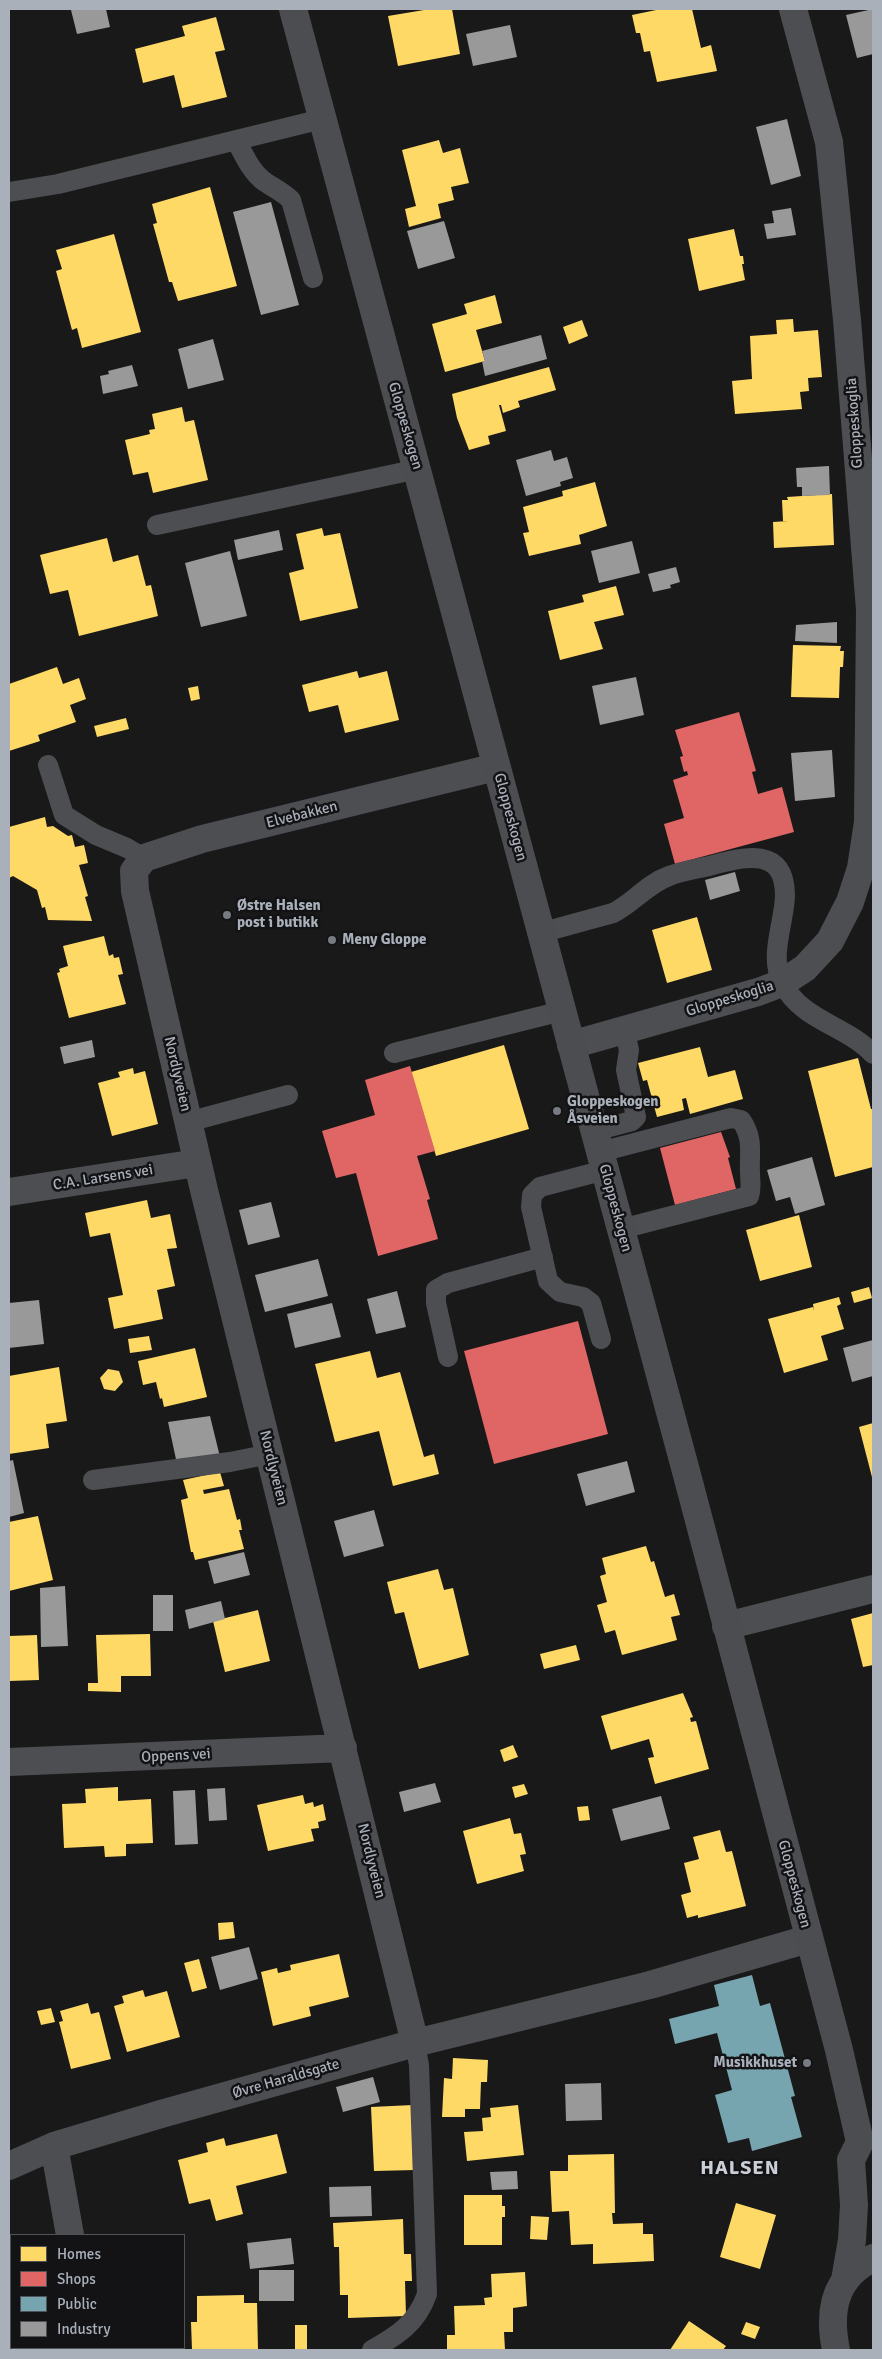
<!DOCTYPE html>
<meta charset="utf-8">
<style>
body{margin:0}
#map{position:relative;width:882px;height:2359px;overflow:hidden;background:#191919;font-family:Signika,sans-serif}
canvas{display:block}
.frame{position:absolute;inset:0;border:10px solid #a9b0ba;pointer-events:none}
.legend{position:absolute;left:10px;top:2234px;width:175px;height:115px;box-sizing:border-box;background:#131315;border:1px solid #4f5257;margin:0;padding:6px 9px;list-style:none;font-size:15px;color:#a9b0ba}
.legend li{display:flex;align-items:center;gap:10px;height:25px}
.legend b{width:25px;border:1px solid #4f5257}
</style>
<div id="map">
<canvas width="882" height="2359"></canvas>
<div class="frame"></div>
<ul class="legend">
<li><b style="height:14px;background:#ffd966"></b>Homes</li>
<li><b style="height:14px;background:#e06666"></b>Shops</li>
<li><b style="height:14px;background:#76a5af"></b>Public</li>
<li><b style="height:14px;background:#999"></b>Industry</li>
</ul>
</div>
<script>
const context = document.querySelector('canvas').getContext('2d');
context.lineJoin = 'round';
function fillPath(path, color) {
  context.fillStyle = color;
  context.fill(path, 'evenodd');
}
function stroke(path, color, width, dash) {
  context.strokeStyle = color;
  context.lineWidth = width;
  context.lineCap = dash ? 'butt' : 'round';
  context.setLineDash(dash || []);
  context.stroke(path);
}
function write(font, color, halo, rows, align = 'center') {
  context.font = font + ' Signika,sans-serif';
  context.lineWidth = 5;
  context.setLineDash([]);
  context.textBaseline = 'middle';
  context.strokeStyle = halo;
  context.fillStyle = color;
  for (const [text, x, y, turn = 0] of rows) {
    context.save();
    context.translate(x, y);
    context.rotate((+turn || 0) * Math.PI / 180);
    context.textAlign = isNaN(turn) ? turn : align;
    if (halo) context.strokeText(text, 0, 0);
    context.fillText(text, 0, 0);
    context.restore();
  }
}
fillPath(new Path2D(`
 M430,9H452L460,54L398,66L388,16Z
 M661,9H692L701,48L711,45L717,71L657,82L650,51L644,52L640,33H636L632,15Z
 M216,17L225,50L215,52L227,97L182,108L174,75L143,83L135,49L185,36L182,26Z
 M439,140L443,153L460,148L469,183L451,187L454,200L438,204L441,218L409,227L405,209L416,206L402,150Z
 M210,187L237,286L178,301L172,282H169L153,224L157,223L152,204Z
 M734,229L740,256H743L744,264H742L745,280L699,291L688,239Z
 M114,234L141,332L82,348L77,328L72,330L56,271L62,269L56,250Z
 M495,295L502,323L476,330L485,361L445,372L432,324L467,314L464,304Z
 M793,319L794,332L818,330L822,377L808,378L809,391L800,392L802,409L735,414L732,381L752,379L750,336L777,334L776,320Z
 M582,320L588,336L569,344L563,327Z
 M549,367L556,390L518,401L520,407L503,413L501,405H499L506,431L488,436L490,444L469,450L457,418L452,394Z
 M182,407L185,422L194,420L208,480L153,493L148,472L133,475L125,440L150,434L149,430L155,429L152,414Z
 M595,482L607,526L579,535L581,544L529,556L523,533L529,532L523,507L563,496L562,491Z
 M832,494L834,545L774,548L773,522L788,521H783L782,500H788L787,497Z
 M322,528L324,536L340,533L358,608L300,621L289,573L304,569L296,534Z
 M107,538L113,562L138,555L146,586L151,585L158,616L79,636L68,590L50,594L40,555Z
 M616,586L624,615L594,622L603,649L560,660L548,611L584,602L582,595Z
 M793,645L841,646L840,651H844L843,667H840L839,698L791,697Z
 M57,667L63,684L79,678L86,699L70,705L76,722L38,735L40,741L9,751V684Z
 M357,671L359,678L387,671L399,720L345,733L338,705L309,712L302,685Z
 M198,686L200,699L191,701L188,688Z
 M126,718L129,729L97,737L94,726Z
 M45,817L47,827L53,826L68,836L72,835L75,847L84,845L88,863L79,865L88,896L85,897L92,921L48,920L45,907L42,908L37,890L13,876L9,878V827Z
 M697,917L712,970L667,983L652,930Z
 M104,936L109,956L113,954L114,958L119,957L123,974L118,975L126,1004L69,1018L57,973L60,972L59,969L68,966L63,946Z
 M504,1045L529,1129L436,1156L411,1072Z
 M700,1047L708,1077L735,1070L743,1099L690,1114L686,1098L682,1099L684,1110L657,1117L647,1080L643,1081L638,1063Z
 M858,1058L871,1109H873V1167L835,1177L808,1071Z
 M133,1068L134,1074L145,1071L158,1124L112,1136L98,1083L120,1077L118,1072Z
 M147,1200L151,1218L170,1214L177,1248L167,1249L175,1286L157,1290L163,1319L114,1329L108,1298L123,1295L110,1233L90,1237L85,1213Z
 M799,1215L812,1267L760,1281L746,1230Z
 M869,1287L872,1298L854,1303L851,1292Z
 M839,1297L841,1304L837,1306L844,1329L821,1336L828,1360L784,1373L768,1319L813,1307L814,1311L813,1304Z
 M149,1336L152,1350L130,1353L128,1339Z
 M195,1348L207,1397L164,1407L162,1398L160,1399L156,1382L143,1385L138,1361Z
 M370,1351L377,1378L400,1372L424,1457L434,1454L439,1474L393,1486L379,1431L335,1442L315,1364Z
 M59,1367L67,1421L46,1424L49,1448L9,1454V1376Z
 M108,1369L119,1371L123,1382L115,1391L104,1389L100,1378Z
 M873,1423V1481L859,1427Z
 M220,1472L224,1486L203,1490L204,1494L229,1489L237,1520L240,1519L242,1530H239L244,1549L195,1560L193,1552H191L181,1500L188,1498L183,1480Z
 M38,1516L53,1580L9,1591V1522Z
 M646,1546L651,1562L654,1561L665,1597L674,1594L680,1615L671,1617L677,1640L622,1655L615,1630L605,1633L597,1605L607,1602L600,1576L606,1574L602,1558Z
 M438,1569L444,1590L453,1588L469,1655L419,1669L404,1612L395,1614L387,1582Z
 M258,1610L270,1661L225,1672L213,1621Z
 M873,1613V1665L863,1667L851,1619Z
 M150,1634L151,1676H121V1692L88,1691V1683H98L96,1635Z
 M37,1635L39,1680L9,1681V1636Z
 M576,1645L580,1660L544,1669L540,1654Z
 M683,1693L693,1717L690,1718L691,1722L696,1721L709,1769L655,1784L648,1758L654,1757L649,1739L611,1750L601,1716Z
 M513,1745L518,1757L504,1762L500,1750Z
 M524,1784L528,1794L515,1798L512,1787Z
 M118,1787V1801L151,1799L153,1843L126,1844V1856L105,1857L104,1846L64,1848L62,1804L86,1803L85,1789Z
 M303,1795L305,1804L313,1802L314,1807L323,1804L326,1820L318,1822L319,1828L311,1829L314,1841L268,1851L257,1805Z
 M588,1806L590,1820L579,1821L577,1807Z
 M510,1818L514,1834L521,1833L526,1854L520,1855L524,1871L477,1884L463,1831Z
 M720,1830L726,1852L732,1851L746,1906L698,1918V1915L687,1918L681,1895L691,1892L684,1863L699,1859L693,1837Z
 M233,1922L235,1938L219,1940L218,1923Z
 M339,1954L349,1997L309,2007L311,2016L273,2026L261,1972L277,1968L278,1973L291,1970L290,1965Z
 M199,1959L207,1988L192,1992L184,1963Z
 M143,1990L145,1997L167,1991L180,2037L127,2052L114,2006L124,2003L122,1996Z
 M88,2003L91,2014L99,2012L111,2059L71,2069L59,2022L63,2021L60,2011Z
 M51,2008L55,2022L41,2025L37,2011Z
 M453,2058L488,2060L487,2082H481L480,2109H465V2117H442L444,2078L452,2079Z
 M413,2105L415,2170L374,2171L371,2107Z
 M518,2105L524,2155L467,2161L464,2132L483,2131L482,2118L491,2117L490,2108Z
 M277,2134L287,2173L236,2186L243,2214L216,2221L210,2199L189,2204L178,2160L208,2152L206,2143L224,2138L226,2146Z
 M614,2154L615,2213H612L613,2224L643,2223V2234H653L654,2261L593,2264V2244L571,2245L569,2211L552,2212L550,2171H568V2155Z
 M464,2195H502V2206H505V2217H502V2245H464Z
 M736,2203L776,2215L760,2269L720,2257Z
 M531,2216L549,2217L547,2240L530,2239Z
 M403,2219L404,2254H411L412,2281H405L406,2316L348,2318V2295H340L339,2247H334L333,2223Z
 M525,2272L527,2306L513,2308V2332H504L505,2350H447V2335H455L454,2306L485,2305L484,2298L492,2297L491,2274Z
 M244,2295V2303H257L258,2350H192L191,2322H197V2296Z
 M689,2321L726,2346L723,2350H670Z
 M746,2322L760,2327L755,2339L741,2334Z
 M295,2325H307V2350H295Z`), '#ffd966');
fillPath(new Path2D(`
 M739,712L756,771L752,772L758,794L782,787L794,832L675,864L664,824L684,818L673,780L688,775L687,771L684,772L680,757L683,756L675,730Z
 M410,1066L435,1151L417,1156L430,1199L427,1200L438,1239L378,1256L356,1173L336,1178L322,1131L375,1115L365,1080Z
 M721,1132L730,1157L728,1158L736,1189L675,1205L660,1148Z
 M578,1321L608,1434L494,1464L464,1351Z`), '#e06666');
fillPath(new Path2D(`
 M752,1975L760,2006L770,2003L795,2096L791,2097L802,2137L752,2151L749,2138L728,2143L715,2095L732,2090L717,2033L675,2044L669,2019L719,2006L714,1985Z`), '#76a5af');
fillPath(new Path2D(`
 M77,9H106L110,27L77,34L71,10Z
 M873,9V54L857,58L846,15Z
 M510,25L517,57L473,66L466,34Z
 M787,119L801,176L771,185L756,127Z
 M271,202L299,305L261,315L233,212Z
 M791,208L796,235L767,239L764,224L774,223L772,211Z
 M444,221L455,258L418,269L407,231Z
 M541,335L547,359L485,376L482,361H485L482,351Z
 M213,339L224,380L188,389L178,349Z
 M132,365L138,386L103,394L100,376L109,374L108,371Z
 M551,450L554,461L567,457L573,478L560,482L561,486L526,496L516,460Z
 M829,466L830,495L802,496V487H797L796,468Z
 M279,530L283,550L238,560L234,540Z
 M632,541L640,573L599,583L591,551Z
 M230,551L247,616L201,627L185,563Z
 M676,567L680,582L670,585L671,588L653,592L648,574Z
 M837,622V643L795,641L796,625Z
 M636,677L644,715L600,725L592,686Z
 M832,750L835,797L795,801L791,753Z
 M735,872L740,891L710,900L705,880Z
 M92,1040L95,1057L64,1064L60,1047Z
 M812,1157L825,1205L795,1214L790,1197L776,1201L767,1170Z
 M271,1202L280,1237L248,1245L239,1210Z
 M318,1259L328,1296L265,1312L255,1275Z
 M397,1291L406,1327L376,1334L367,1299Z
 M39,1300L44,1344L9,1348V1303Z
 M332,1303L341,1337L295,1348L287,1314Z
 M873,1340V1376L852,1382L843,1348Z
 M210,1416L220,1457L177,1464L168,1422Z
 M13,1460L24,1513L9,1517V1461Z
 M627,1461L635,1492L586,1506L577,1474Z
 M374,1510L384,1546L344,1557L334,1521Z
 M244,1552L250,1575L214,1584L208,1561Z
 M65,1586L68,1646L41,1647L40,1588Z
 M153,1595H173V1631H153Z
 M221,1601L225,1619L189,1629L185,1610Z
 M435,1783L441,1802L404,1812L399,1792Z
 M225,1788L227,1820L209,1821L207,1789Z
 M195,1790L198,1844L175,1845L173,1791Z
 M661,1796L670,1829L621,1841L612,1809Z
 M249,1947L258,1979L220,1990L211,1957Z
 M373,2077L380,2102L343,2112L336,2087Z
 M601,2083L602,2120L566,2121L565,2084Z
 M517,2171L518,2189L492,2190L490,2172Z
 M371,2186L372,2216L330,2217L329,2187Z
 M291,2238L294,2264L250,2269L247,2243Z
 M259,2270H294V2301H259Z`), '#999');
stroke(new Path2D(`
 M236,140C244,155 251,172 265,182C274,188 283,192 291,200L313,278
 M9,192L58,184L322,119
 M157,525L418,469
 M48,765L64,815L96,835L127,848L144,858
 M540,933L613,913C633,903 647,884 669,876C682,871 696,869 709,866C743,857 785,845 785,896C784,924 769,956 782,982C801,1021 846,1025 873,1054
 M394,1053L562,1011
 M188,1122L288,1095
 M594,1131L632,1121L636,1117L626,1070L629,1050L624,1029
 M600,1152L731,1118L741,1120C754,1139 749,1152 750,1173C750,1182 752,1187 749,1196L621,1229
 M601,1339L591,1303L583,1297L560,1292L548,1281L531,1207L532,1195L540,1187L605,1170
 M448,1357L436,1303V1290L448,1283L543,1257
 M93,1480L230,1462L270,1454
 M372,2350C398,2335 417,2323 427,2294L419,2065L415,2043`), '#4c4e52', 20);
stroke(new Path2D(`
 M571,1045L758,992L782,983L805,968L830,941L850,902L861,868L868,822L870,610L847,320L829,142L793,9
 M9,1192L197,1163
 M726,1626L873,1589
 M9,1762L343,1748
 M415,2043L204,1190L135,891L134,871L144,858L202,839L496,767
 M54,2146L70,2235
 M9,2166L54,2146L161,2114L415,2043L650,1985L808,1939
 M83,2348V2350`), '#4c4e52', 28);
stroke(new Path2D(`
 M293,9L687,1475L839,2050L860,2142L851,2160L854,2205L852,2240L845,2280
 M836,2350C828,2311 834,2277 873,2258`), '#4b4d50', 28);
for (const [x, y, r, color] of [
 [227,915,5,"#777b82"],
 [332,940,5,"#777b82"],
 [557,1111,5,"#777b82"],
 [807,2063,5,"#777b82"]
]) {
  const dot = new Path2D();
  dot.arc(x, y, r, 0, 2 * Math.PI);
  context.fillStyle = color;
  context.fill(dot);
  stroke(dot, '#131315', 2);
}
write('15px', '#a9b0ba', '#131315', [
 ["Gloppeskoglia",855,423,-94],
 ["Gloppeskogen",405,426,74],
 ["Elvebakken",302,815,-14],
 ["Gloppeskogen",510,817,75],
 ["Gloppeskoglia",730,999,-17],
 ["Nordlyveien",177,1074,77],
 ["C.A. Larsens vei",103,1178,-9],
 ["Gloppeskogen",615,1208,75],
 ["Nordlyveien",273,1468,76],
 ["Oppens vei",176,1756,-3],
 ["Nordlyveien",371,1861,76],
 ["Gloppeskogen",794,1884,75],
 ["Øvre Haraldsgate",286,2079,-16]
]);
write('bold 15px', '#a9b0ba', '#131315', [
 ["Østre Halsen",237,906],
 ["post i butikk",237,923],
 ["Meny Gloppe",342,940],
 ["Gloppeskogen",567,1102],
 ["Åsveien",567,1119],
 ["Musikkhuset",797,2063,"right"]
], 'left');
context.letterSpacing = '1px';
write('bold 20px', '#caced6', '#131315', [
 ["HALSEN",740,2169]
]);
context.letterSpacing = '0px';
</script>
